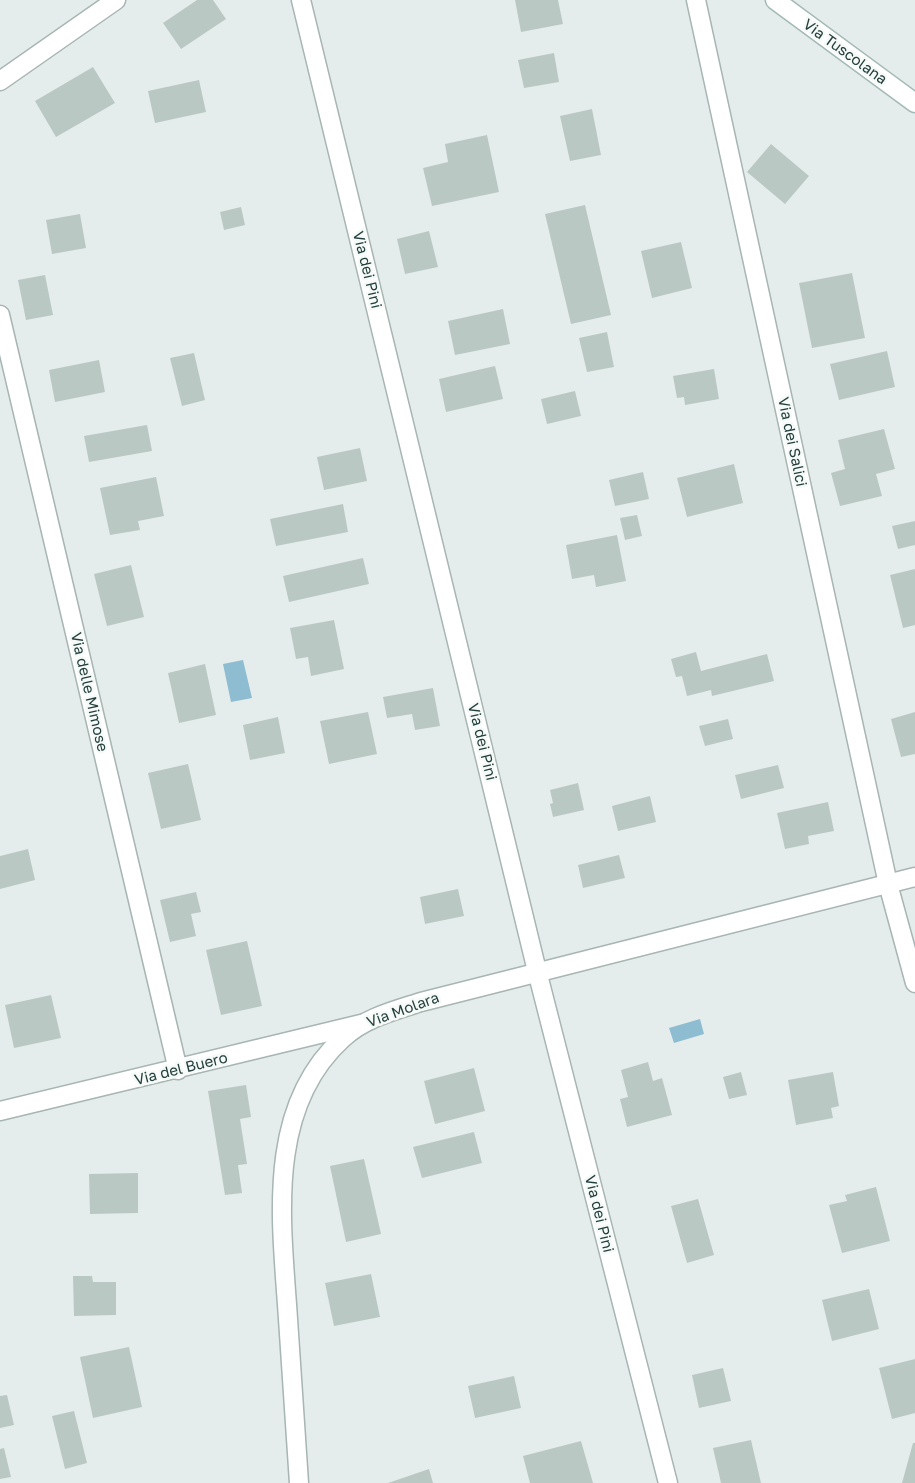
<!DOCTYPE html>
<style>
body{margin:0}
canvas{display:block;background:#e4edeb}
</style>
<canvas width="915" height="1483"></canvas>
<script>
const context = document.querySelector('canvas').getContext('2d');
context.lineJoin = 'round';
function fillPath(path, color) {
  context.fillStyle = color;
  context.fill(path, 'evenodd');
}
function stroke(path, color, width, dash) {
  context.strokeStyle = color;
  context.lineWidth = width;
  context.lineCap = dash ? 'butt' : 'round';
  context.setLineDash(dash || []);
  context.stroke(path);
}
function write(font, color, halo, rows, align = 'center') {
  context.font = font + ' "Golos Text",sans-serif';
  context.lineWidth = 5;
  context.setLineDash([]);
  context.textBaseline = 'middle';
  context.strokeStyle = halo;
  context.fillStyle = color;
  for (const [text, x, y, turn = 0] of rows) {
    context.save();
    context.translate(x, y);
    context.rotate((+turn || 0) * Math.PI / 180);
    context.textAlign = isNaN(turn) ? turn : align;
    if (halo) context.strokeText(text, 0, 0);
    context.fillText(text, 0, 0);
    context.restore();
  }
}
fillPath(new Path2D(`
 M243,660L252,698L231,702L223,664Z
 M700,1019L704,1034L674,1043L669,1028Z`), '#8ebcd1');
fillPath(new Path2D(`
 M197,0H213L226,19L181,49L163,23Z
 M515,0H558L563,24L521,32Z
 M554,53L559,82L524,88L518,60Z
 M93,67L115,103L56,137L35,101Z
 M199,80L206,112L155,123L148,91Z
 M592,109L601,155L570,161L560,116Z
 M487,135L499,192L432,206L423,168L448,162L445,144Z
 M771,144L809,176L785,204L747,172Z
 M585,205L611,315L571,324L545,214Z
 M241,207L245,225L224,230L220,212Z
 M80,214L86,248L52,254L46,220Z
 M429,231L438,267L405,274L397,239Z
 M681,242L692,288L652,298L641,251Z
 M852,273L865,338L812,348L799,283Z
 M45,275L53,315L26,320L18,280Z
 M503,309L510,344L455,355L448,321Z
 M607,332L614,367L587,372L579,338Z
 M887,351L895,387L839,400L830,364Z
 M194,353L205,400L182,406L170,358Z
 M99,360L105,392L55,402L49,370Z
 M495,366L503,399L446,412L439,379Z
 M714,369L719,399L685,405L684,397L677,398L673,376Z
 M575,391L581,416L547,424L541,399Z
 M147,425L152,451L89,462L84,436Z
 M884,429L895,469L876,474L882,496L840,506L831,473L845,469L838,440Z
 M360,448L367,481L324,490L317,457Z
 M734,464L743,503L687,517L677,478Z
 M643,472L649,499L615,506L609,480Z
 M156,477L164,516L138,521L140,530L110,535L100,488Z
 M343,504L348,532L276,546L270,519Z
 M637,515L642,536L625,540L620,518Z
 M915,521V545L898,549L892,526Z
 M617,535L626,581L596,587L594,575L572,579L566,545Z
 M363,558L369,584L289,602L283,576Z
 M131,565L144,617L107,626L94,574Z
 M915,569V625L903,628L890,575Z
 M334,620L344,669L311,676L308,657L296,659L290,628Z
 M696,652L701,671L767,654L774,681L712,696L711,690L687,696L682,676L676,677L671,659Z
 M205,664L216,715L179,723L168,673Z
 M433,688L440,726L415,730L412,714L387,718L383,697Z
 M368,712L377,754L329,764L320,721Z
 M915,712V754L901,757L891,719Z
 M278,717L285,753L250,760L243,725Z
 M728,719L733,739L705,746L699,726Z
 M188,764L201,820L161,829L148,773Z
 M778,765L784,788L741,799L735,775Z
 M578,783L584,810L553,817L550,804L553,803L550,790Z
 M650,796L656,822L618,831L612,806Z
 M828,802L834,831L808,836L809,844L785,849L777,813Z
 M28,849L35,880L0,889V856Z
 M619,855L625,878L583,888L578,865Z
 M458,889L464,916L425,924L420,897Z
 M196,892L201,912L191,914L196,936L170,942L160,900Z
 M247,941L262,1006L221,1015L206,950Z
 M51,995L61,1038L14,1048L5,1005Z
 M648,1062L653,1081L662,1078L672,1115L627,1127L620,1099L628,1097L621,1070Z
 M474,1068L485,1111L435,1124L424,1081Z
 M741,1072L747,1095L729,1099L723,1077Z
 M833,1072L839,1106L831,1108L833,1118L796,1125L788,1080Z
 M246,1085L251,1117L240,1119L247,1164L238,1165L242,1193L225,1195L208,1091Z
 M474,1132L482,1163L422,1178L413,1147Z
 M364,1159L381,1234L346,1242L330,1166Z
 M138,1173V1213L90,1214L89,1174Z
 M876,1187L890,1241L842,1253L829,1205L847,1201L845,1195Z
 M698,1199L714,1255L687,1263L671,1206Z
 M371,1274L380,1317L334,1326L325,1283Z
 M73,1276H92L93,1282H116V1315L74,1316Z
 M869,1289L879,1329L832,1341L822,1300Z
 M129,1347L142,1407L93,1418L80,1357Z
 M915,1359V1413L892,1419L879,1368Z
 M723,1368L731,1401L699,1408L692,1375Z
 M514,1376L521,1408L475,1418L468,1386Z
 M7,1395L14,1425L0,1428V1396Z
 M74,1411L87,1463L65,1469L52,1416Z
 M751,1440L761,1483H721L713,1448Z
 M581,1441L593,1483H530L523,1456Z
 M913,1443H915V1483H902Z
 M4,1448L11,1477L0,1479V1449Z
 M429,1469L433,1483H388Z`), '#bac8c4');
const minor = new Path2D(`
 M301,0L537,971L668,1483
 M696,0L888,884L915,983
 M0,81L116,0
 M0,315L178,1070
 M0,1111L361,1024`);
const tertiary = new Path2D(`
 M299,1483C295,1428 292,1374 288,1319C282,1225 264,1109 343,1038C365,1018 393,1011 421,1002L915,877`);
const secondary = new Path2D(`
 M775,0L915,103`);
stroke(minor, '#a7b5b3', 21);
stroke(tertiary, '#a7b5b3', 21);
stroke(secondary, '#a3b9b5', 21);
stroke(minor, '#fff', 18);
stroke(tertiary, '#fff', 18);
stroke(secondary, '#fff', 18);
write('15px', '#243f3c', '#f5faf8', [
 ["Via Tuscolana",845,52,36],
 ["Via dei Pini",367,270,76],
 ["Via dei Salici",792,442,78],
 ["Via delle Mimose",89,692,77],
 ["Via dei Pini",482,742,76],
 ["Via Molara",403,1010,-20],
 ["Via del Buero",181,1069,-14],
 ["Via dei Pini",599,1214,76]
]);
</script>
